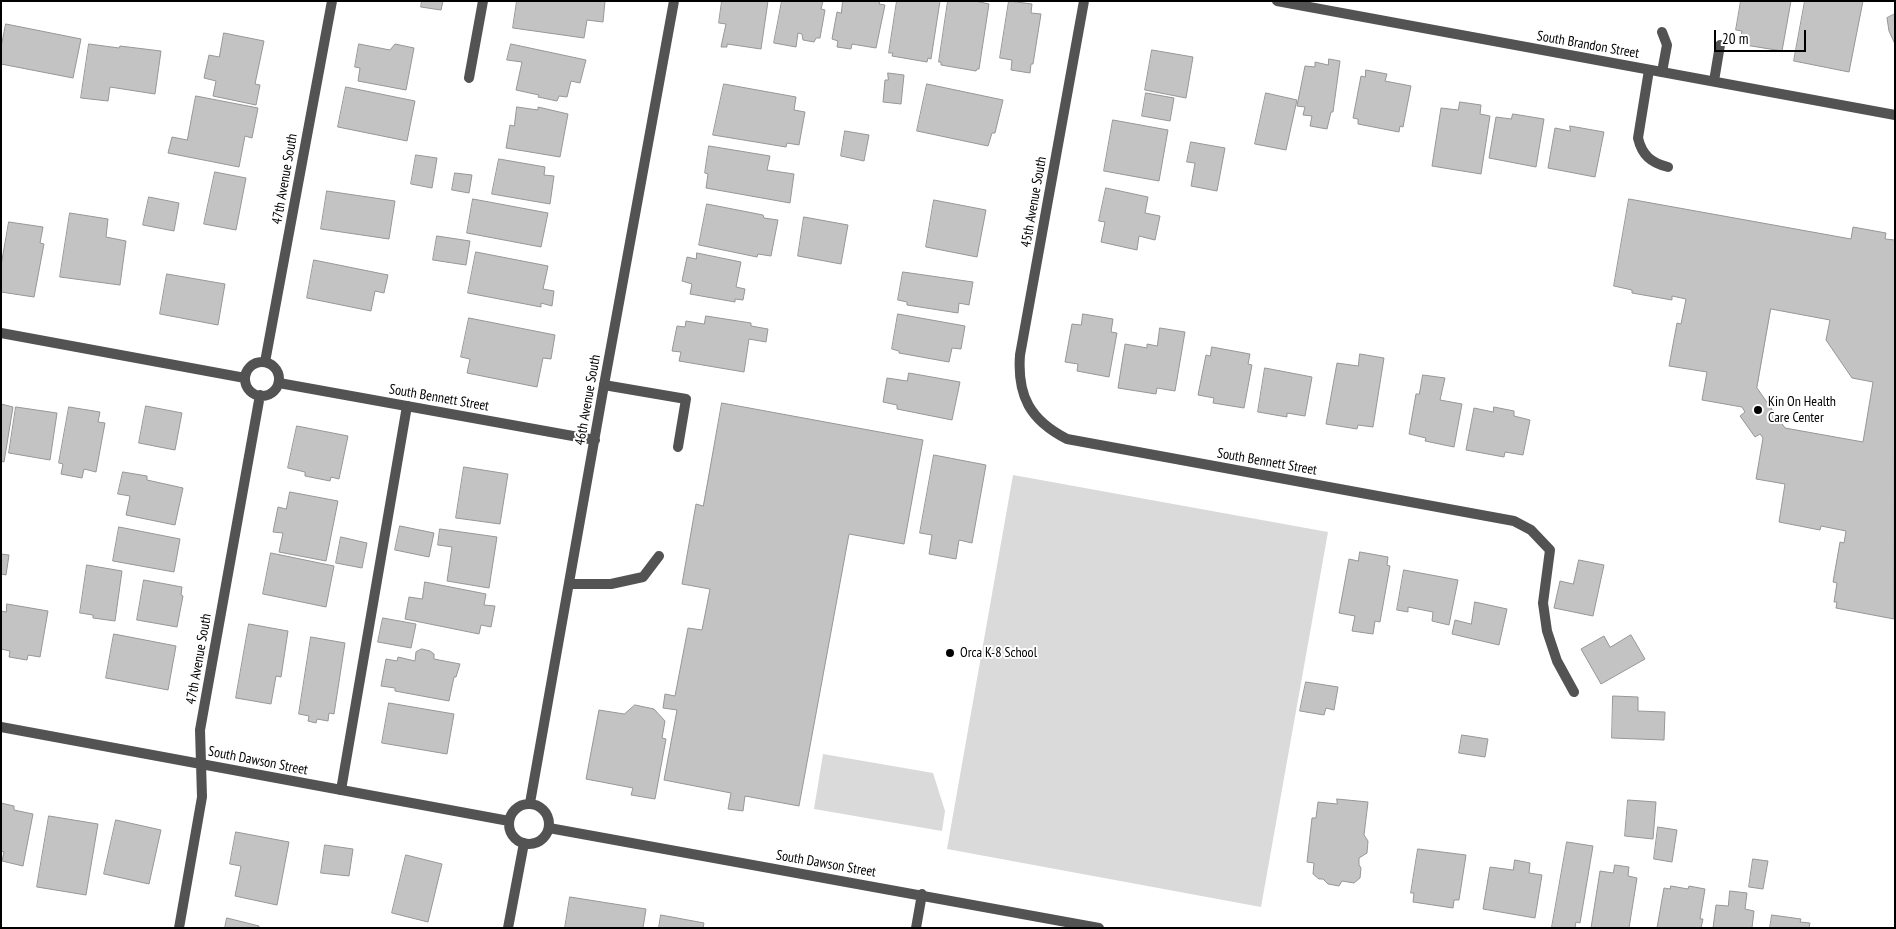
<!DOCTYPE html>
<style>
body{margin:0}
#map{position:relative;width:1896px;height:929px;overflow:hidden;background:#fff;font-family:"PT Sans Narrow",sans-serif}
canvas{display:block}
.frame{position:absolute;inset:0;border:2px solid #000;pointer-events:none}
.scale{position:absolute;left:1714px;top:30px;width:92px;height:22px;box-sizing:border-box;border:2px solid #000;border-top:0;padding-left:6px;font-size:15px;line-height:18px;white-space:nowrap;color:#000;-webkit-text-stroke:4px #fff;paint-order:stroke}
</style>
<div id="map">
<canvas width="1896" height="929"></canvas>
<div class="frame"></div>
<div class="scale">20 m</div>
</div>
<script>
const context = document.querySelector('canvas').getContext('2d');
context.lineJoin = 'round';
function fillPath(path, color) {
  context.fillStyle = color;
  context.fill(path, 'evenodd');
}
function stroke(path, color, width, dash) {
  context.strokeStyle = color;
  context.lineWidth = width;
  context.lineCap = dash ? 'butt' : 'round';
  context.setLineDash(dash || []);
  context.stroke(path);
}
function write(font, color, halo, rows, align = 'center') {
  context.font = font + ' "PT Sans Narrow",sans-serif';
  context.lineWidth = 4;
  context.setLineDash([]);
  context.textBaseline = 'middle';
  context.strokeStyle = halo;
  context.fillStyle = color;
  for (const [text, x, y, turn = 0] of rows) {
    context.save();
    context.translate(x, y);
    context.rotate((+turn || 0) * Math.PI / 180);
    context.textAlign = isNaN(turn) ? turn : align;
    if (halo) context.strokeText(text, 0, 0);
    context.fillText(text, 0, 0);
    context.restore();
  }
}
fillPath(new Path2D(`
 M1013,475L1328,532L1261,907L947,849Z
 M823,754L933,773L945,811L942,831L814,809Z`), '#dadada');
const building = new Path2D(`
 M422,1H443L441,10L421,7Z
 M517,1H605L603,22L587,20L584,38L513,28Z
 M722,1H768L761,49L727,44V47H721L726,24L719,23Z
 M782,1H823L821,9L825,10L820,38H816L814,42L803,40L802,34L798,33L796,47L774,43Z
 M843,1H880L879,4L885,5L876,48L852,44L851,49L837,47L838,41L832,39L837,12L841,13Z
 M897,1H940L931,59L928,58L927,62L892,56L893,53H889Z
 M948,1H975L989,4L979,69H977L976,71L941,65V62H939Z
 M1009,1L1032,4L1031,13L1041,14L1033,64H1031L1030,73L1011,70L1012,60L1000,58Z
 M1741,1H1791L1782,51L1739,44L1742,31L1736,30Z
 M1805,1H1863L1849,72L1794,61Z
 M1895,14V44L1889,31L1887,18Z
 M6,24L81,39L73,78L1,64V48Z
 M224,33L264,41L255,84L260,85L256,105L213,96L216,81L204,78L209,55L219,57Z
 M89,44L119,48L120,46L161,51L155,94L110,87L108,101L81,98Z
 M359,44L390,50L395,44L414,48L406,90L358,81L360,68L355,67Z
 M511,44L586,60L580,83L571,81L567,97L559,96L557,101L538,97L539,95L516,90L522,62L507,60Z
 M1152,50L1193,57L1186,98L1145,90Z
 M1329,59L1340,61L1333,112H1331L1327,129L1310,126L1312,116L1303,115L1305,107L1297,106L1305,66L1315,67V62L1328,65Z
 M1366,70L1387,74L1385,81L1411,86L1403,127L1400,126L1399,132L1358,124V119L1353,118L1361,76L1365,77Z
 M888,73L904,75L901,104L883,102L885,80H888Z
 M724,84L796,97L794,110L805,112L799,145L787,143L786,147L713,135Z
 M927,84L1003,100L995,133H992L988,146L917,131Z
 M346,87L415,101L407,141L338,127Z
 M1146,93L1174,98L1170,121L1142,116Z
 M1266,93L1297,100L1286,150L1255,144Z
 M196,96L258,108L252,138L245,136L239,167L168,153L172,137L187,140Z
 M1460,102L1481,105L1480,114L1490,116L1481,174L1432,166L1441,108L1458,110Z
 M517,107L538,110V107L568,114L560,157L506,148L510,125L514,126Z
 M1513,114L1544,119L1536,167L1489,158L1496,117L1511,119Z
 M1113,120L1168,130L1159,181L1104,171Z
 M1570,126L1604,132L1595,177L1548,168L1555,128L1570,131Z
 M845,131L869,135L864,161L841,156Z
 M1191,142L1225,148L1217,191L1191,186L1195,163L1187,162Z
 M709,146L770,156L767,170L794,174L790,203L706,188L708,174L705,173Z
 M416,155L437,158L432,188L411,184Z
 M499,159L545,167L544,175L554,176L550,204L492,194Z
 M215,172L246,178L236,230L204,224Z
 M455,173L472,175L469,193L452,190Z
 M1106,188L1148,197L1145,213L1160,216L1155,240L1139,236L1137,250L1101,242L1105,222L1099,221Z
 M327,191L395,201L389,239L321,229Z
 M149,197L179,203L174,231L143,225Z
 M473,199L548,213L541,247L467,233Z
 M1629,199L1851,239L1853,227L1886,233L1885,239L1895,240L1894,619L1836,608L1837,602H1834L1837,583L1833,582L1840,542L1844,543L1846,531L1821,526L1820,530L1779,522L1785,484L1756,479L1763,438L1760,434L1755,437L1740,416L1745,412L1742,407L1702,400L1707,372L1669,366L1677,323L1681,324L1686,299L1672,296V300L1632,293V290L1614,286ZM1771,309L1830,320L1826,340L1852,378L1873,382L1863,442L1785,428L1757,388Z
 M934,200L986,210L977,257L926,247Z
 M707,204L763,215L764,218L778,220L771,256L758,254L757,257L699,245Z
 M70,213L108,219L106,237L126,241L120,285L60,277Z
 M804,217L848,225L841,264L798,256Z
 M9,222L43,227L40,243L44,244L34,297L1,292V266Z
 M437,236L470,241L466,265L433,260Z
 M476,252L548,266L543,289L554,291L552,306L541,303V307L468,293Z
 M697,253L741,262L736,287L745,289L743,300L735,299V302L690,294L692,284L682,281L687,257L696,259Z
 M314,260L388,275L384,293L375,291L371,311L307,298Z
 M903,272L973,282L969,305L959,303L958,313L907,305V302L898,300Z
 M167,274L225,284L218,325L160,314Z
 M898,314L965,326L961,349L952,348L949,362L899,353V351L892,349Z
 M1083,314L1113,319L1111,332L1117,333L1109,377L1077,371L1078,364L1065,362L1072,324L1081,325Z
 M706,316L751,323V326L768,329L766,342L749,339L744,372L679,361L681,352L672,351L677,326L685,327L686,321L704,324Z
 M469,318L555,335L551,359L543,358L537,387L467,373L470,359L461,357Z
 M1160,328L1185,332L1175,391L1157,388L1156,394L1118,388L1125,344L1147,348V344L1157,346Z
 M1212,347L1250,354L1248,364L1252,365L1244,408L1213,403L1214,398L1198,395L1206,355L1210,356Z
 M1360,354L1384,358L1373,427L1358,425L1357,429L1326,424L1337,363L1358,366Z
 M1265,368L1312,377L1305,416L1287,413V417L1258,412Z
 M909,373L960,382L952,420L897,409V405L883,402L887,378L907,381Z
 M1423,375L1445,378L1440,400L1462,404L1454,447L1425,441L1426,438L1409,434L1416,394H1419Z
 M722,403L923,440L904,544L849,534L799,806L745,796L743,811L728,809L731,793L664,780L677,710L663,708L665,694L675,696L688,628L702,630L710,589L682,584L696,504L703,506Z
 M1,404L13,407L4,462L1,461Z
 M146,406L182,413L175,450L139,443Z
 M16,407L57,413L50,460L9,453Z
 M69,407L100,412L98,422L105,423L96,472L84,469L82,478L61,474L63,464L59,463Z
 M1494,407L1514,411V416L1530,420L1523,455L1505,452L1504,457L1466,450L1474,408L1493,412Z
 M297,426L348,436L339,479L331,477L330,481L305,476V472L288,468Z
 M934,455L986,465L972,543L959,540L956,559L929,554L932,535L920,533Z
 M464,467L508,474L500,524L456,518Z
 M123,472L147,476V480L183,488L175,525L126,515L130,496L118,494Z
 M290,492L338,501L326,561L279,552L283,533L273,532L278,507L286,509Z
 M400,526L434,533L429,557L395,550Z
 M119,527L180,539L174,572L113,561Z
 M440,529L497,537L489,588L447,581L452,547L438,545Z
 M341,537L367,543L362,568L336,563Z
 M1360,552L1388,557L1387,565L1390,566L1380,622L1375,621L1373,634L1352,631L1355,616L1339,613L1349,559L1358,561Z
 M271,553L334,566L326,607L263,594Z
 M1,554L9,555L6,575L1,574Z
 M1579,560L1604,565L1593,616L1554,608L1560,581L1573,584Z
 M87,565L122,571L115,621L93,618V615L80,613Z
 M1404,570L1458,580L1449,625L1432,621L1433,612L1408,607V612L1397,610Z
 M144,580L182,587L181,595L183,596L177,627L137,620Z
 M425,582L486,594L484,605L495,606L491,627L481,625L479,634L405,619L409,597L422,599Z
 M1475,602L1507,609L1499,645L1452,634L1455,620L1471,624Z
 M7,604L48,611L40,657L28,655L27,660L9,657L10,651L1,649V611L6,612Z
 M383,618L416,624L411,648L378,642Z
 M249,624L288,631L281,677L276,676L271,704L236,698Z
 M114,634L176,646L168,690L106,678Z
 M1631,635L1645,659L1601,684L1581,649L1604,636L1610,647Z
 M311,637L345,643L334,714L329,713L328,721L317,719L316,723L308,721L309,716L299,714Z
 M422,649L430,651L434,654V659L460,664L456,677H454L449,701L395,691V688L381,686L386,659L397,661L398,657L415,661L416,652Z
 M1306,682L1338,687L1334,710L1326,708L1324,715L1300,711Z
 M1613,696L1638,697V711L1665,712L1664,740L1612,738Z
 M389,703L454,714L447,754L382,743Z
 M635,705L654,709L665,721L662,738L666,739L655,799L631,795L633,788L586,779L599,710L624,714Z
 M1462,735L1488,739L1485,757L1459,753Z
 M1337,799L1368,802L1364,835L1368,841L1367,853L1359,858V865L1361,868L1360,878L1354,883L1342,881L1339,886L1328,884L1323,879H1319L1313,874L1314,863L1307,862L1312,818H1316L1318,802L1337,804Z
 M1628,800L1656,802L1653,839L1625,836Z
 M1,803L14,806V810L33,814L23,866L2,861L4,852L1,851Z
 M49,816L98,824L86,895L37,887Z
 M116,820L161,830L149,884L104,874Z
 M1658,827L1677,830L1672,862L1654,859Z
 M236,832L289,842L277,905L235,896L241,866L230,864Z
 M1567,842L1593,846L1580,923L1576,922L1575,928H1555L1552,927Z
 M325,845L353,849L349,876L321,873Z
 M1418,849L1466,855L1459,900H1454L1453,908L1413,902L1414,893H1411Z
 M406,855L442,864L428,922L392,913Z
 M1753,859L1768,861L1763,889L1749,887Z
 M1515,860L1530,863L1529,873L1542,875L1535,918L1483,909L1490,867L1513,870Z
 M1615,865L1629,867L1628,876L1637,878L1629,928H1591L1600,871L1613,873Z
 M1671,886L1688,889L1689,886L1705,889L1700,919H1703L1701,928H1657L1664,888L1670,889Z
 M1730,891L1747,893L1745,909L1754,911L1752,928H1713L1716,905L1728,906Z
 M570,897L646,909L643,928H565Z
 M661,915L704,923L703,928H659Z
 M1772,915L1801,919L1800,922L1810,923L1809,928H1770Z
 M227,918L259,926V928H225Z`);
fillPath(building, '#c3c3c3');
stroke(building, '#979797', 1);
stroke(new Path2D(`
 M1662,32L1667,45L1662,72
 M1649,70L1638,138C1642,155 1651,163 1668,167
 M469,78L483,1
 M1714,81L1720,45
 M604,385L686,399L678,447
 M570,584H611L643,577L659,556
 M341,790L407,406`), '#535353', 10);
stroke(new Path2D(`
 M1084,1L1020,355C1017,396 1030,420 1067,439L1514,521L1531,530L1550,550L1543,603L1547,631L1557,661L1574,692
 M1277,1L1895,115
 M1,333L245,378
 M265,362L332,1
 M245 379a17 17 0 1 1 34 0a17 17 0 1 1-34 0Z
 M279,383L595,440
 M1,727L509,821
 M530,803L604,385L674,1
 M509 824a20 20 0 1 1 40 0a20 20 0 1 1-40 0Z
 M549,828L1099,928
 M179,928L202,797L200,730L260,395
 M508,928L524,843
 M916,928L922,894`), '#535353', 10);
for (const [x, y, r, color] of [
 [1758,410,5,"#000"],
 [950,653,5,"#000"]
]) {
  const dot = new Path2D();
  dot.arc(x, y, r, 0, 2 * Math.PI);
  context.fillStyle = color;
  context.fill(dot);
  stroke(dot, '#fff', 2);
}
write('14px', '#000', '#fff', [
 ["South Brandon Street",1588,45,10],
 ["47th Avenue South",285,179,-80],
 ["45th Avenue South",1034,202,-80],
 ["South Bennett Street",439,398,10],
 ["46th Avenue South",588,400,-80],
 ["South Bennett Street",1267,462,10],
 ["47th Avenue South",199,659,-80],
 ["South Dawson Street",258,761,11],
 ["South Dawson Street",826,864,10]
]);
write('14px', '#000', '#fff', [
 ["Kin On Health",1768,402],
 ["Care Center",1768,418],
 ["Orca K-8 School",960,653]
], 'left');
</script>
